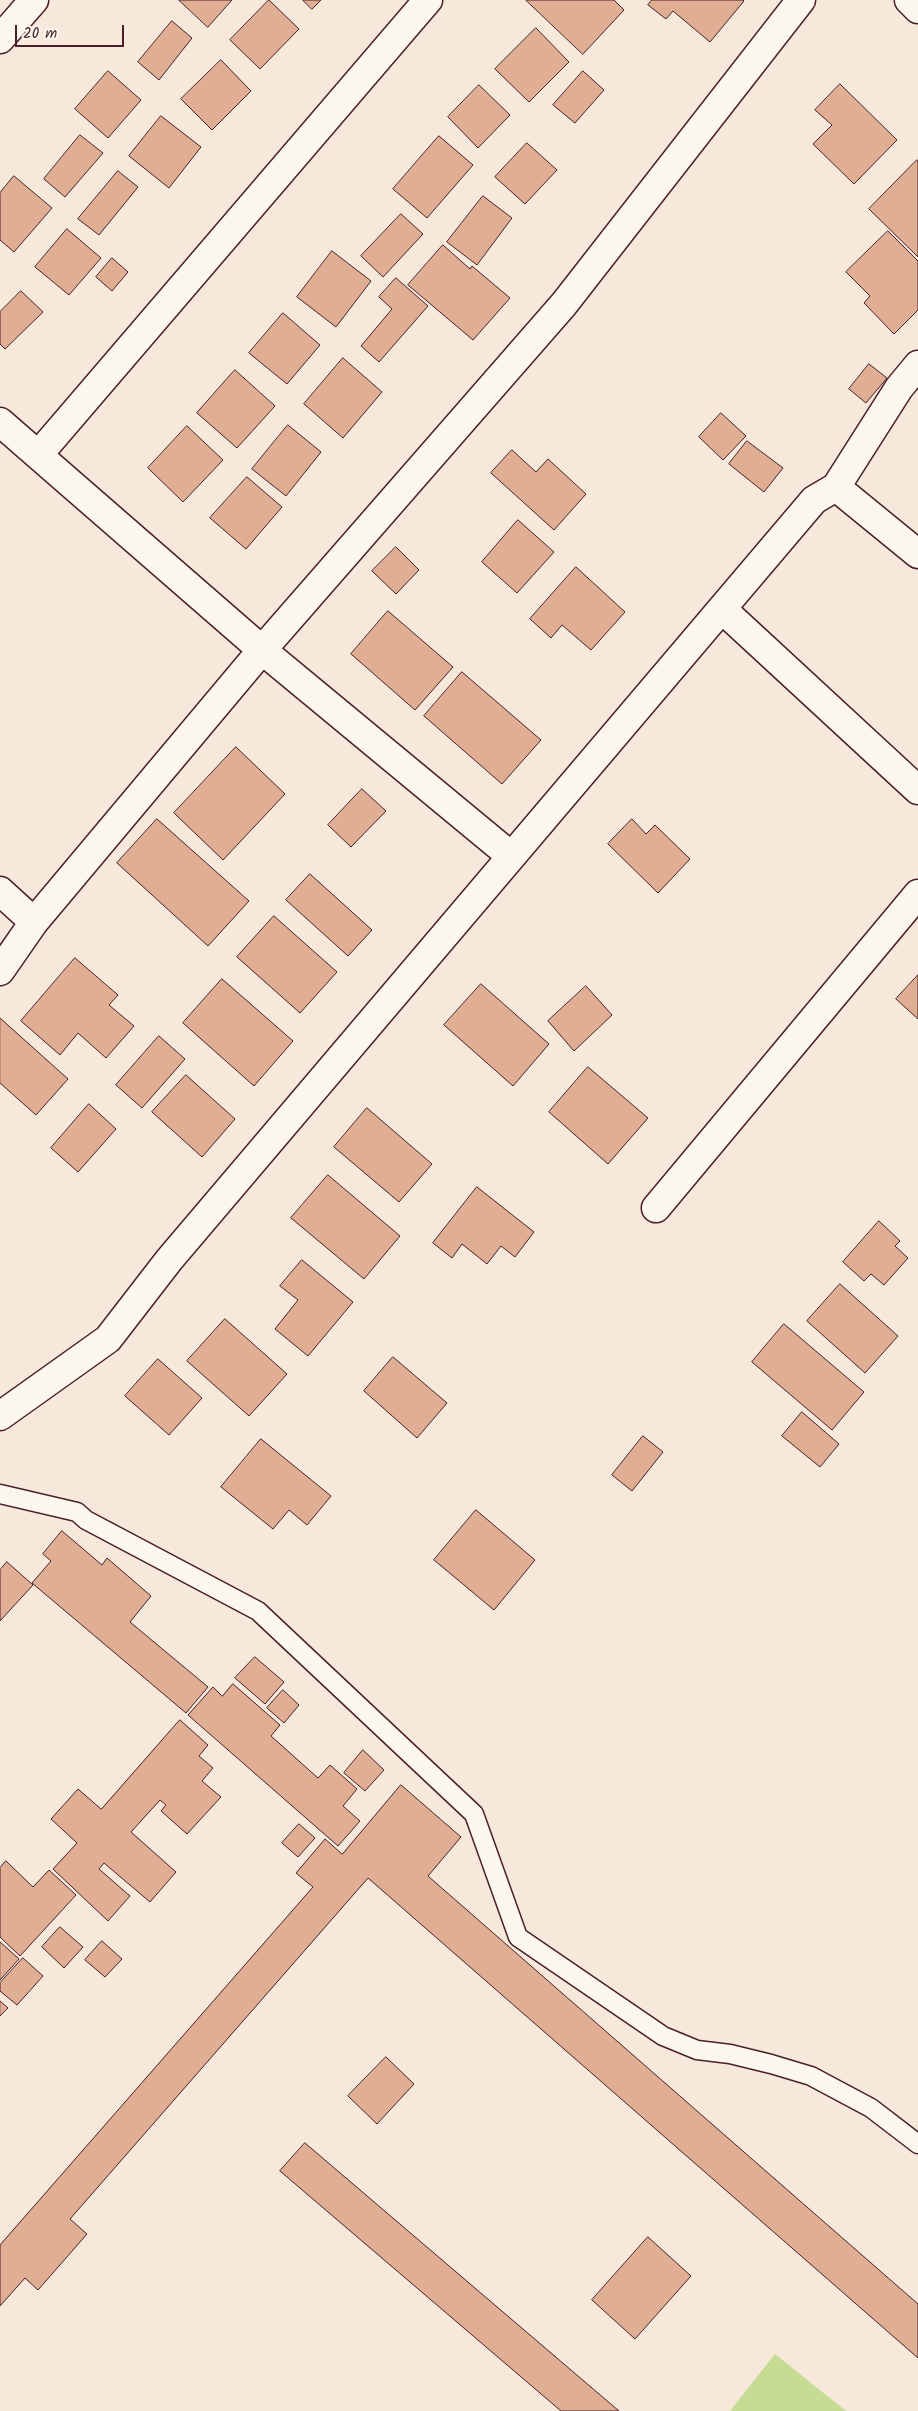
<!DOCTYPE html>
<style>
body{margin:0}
#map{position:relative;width:918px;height:2411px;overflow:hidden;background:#f6e8da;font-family:Kalam,sans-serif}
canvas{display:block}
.scale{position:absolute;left:15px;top:25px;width:109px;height:22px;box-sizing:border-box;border:2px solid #4a1f2b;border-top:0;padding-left:6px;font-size:15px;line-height:18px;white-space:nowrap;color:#4a1f2b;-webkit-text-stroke:4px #fbf7ec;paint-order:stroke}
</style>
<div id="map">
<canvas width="918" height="2411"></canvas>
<div class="scale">20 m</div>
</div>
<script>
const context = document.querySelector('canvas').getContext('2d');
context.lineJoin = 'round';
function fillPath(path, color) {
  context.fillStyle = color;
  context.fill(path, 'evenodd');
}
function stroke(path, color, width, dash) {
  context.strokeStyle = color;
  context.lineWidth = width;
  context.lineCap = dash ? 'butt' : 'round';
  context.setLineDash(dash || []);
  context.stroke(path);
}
fillPath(new Path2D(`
 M775,2354L846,2411H730Z`), '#c5dc92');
const building = new Path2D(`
 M179,0H232L208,27Z
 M269,0L299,29L260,69L230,40Z
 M303,0H321L312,9Z
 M526,0H614L624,10L583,54Z
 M652,0H743L744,1L710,42L673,11L666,19L648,5Z
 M172,21L192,38L159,80L138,62Z
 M536,28L569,62L529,102L495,69Z
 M221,60L251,91L212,130L181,99Z
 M108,71L141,100L108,138L75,109Z
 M583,71L604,90L575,123L553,105Z
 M840,84L897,140L854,184L813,144L832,125L815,110Z
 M479,85L510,115L478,148L448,117Z
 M161,116L201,147L169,188L129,156Z
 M80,135L103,153L65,197L44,179Z
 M439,136L473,165L427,218L393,189Z
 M527,143L557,170L525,204L495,177Z
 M917,160L918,162V257L869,209Z
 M118,171L138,187L99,235L78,219Z
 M14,176L52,208L14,252L0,240V193Z
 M483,196L512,218L477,265L447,242Z
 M401,214L423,234L383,277L361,256Z
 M67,229L101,258L69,295L35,267Z
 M888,231L918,261V310L894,334L864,303L870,296L846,272Z
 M443,245L470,269L472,266L510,298L473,340L408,285Z
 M332,251L371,281L336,327L297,297Z
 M112,258L128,272L112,291L96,277Z
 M396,278L428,306L379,362L361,346L392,309L379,297Z
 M21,291L43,312L5,349L0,344V312Z
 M283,313L320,345L287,384L249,353Z
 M343,358L382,392L343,438L304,404Z
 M869,364L887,378L866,403L849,389Z
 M235,370L275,406L237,448L197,413Z
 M721,413L746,436L723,460L699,437Z
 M288,425L321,452L286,496L252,469Z
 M187,426L223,460L183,502L148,468Z
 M747,441L783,468L764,492L729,464Z
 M512,450L536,472L548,459L586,494L554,530L491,473Z
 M247,477L282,507L246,549L210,518Z
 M518,520L554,552L517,593L482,562Z
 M396,547L419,570L396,594L372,571Z
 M576,567L625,612L591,650L562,625L551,638L530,619Z
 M388,611L453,667L415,710L351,654Z
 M462,672L541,740L502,784L424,716Z
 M236,747L285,794L223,860L174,813Z
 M362,789L386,811L351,847L328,825Z
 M157,819L249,901L208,946L117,863Z
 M632,819L646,834L655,825L690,859L658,893L608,844Z
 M310,874L372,930L348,956L286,900Z
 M274,916L337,972L300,1013L237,957Z
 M75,958L118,995L109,1005L134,1026L106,1058L78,1033L60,1055L21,1021Z
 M918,975V1019L896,999Z
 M222,979L293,1041L254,1086L183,1023Z
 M481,984L549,1044L513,1086L444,1025Z
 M586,986L612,1015L574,1051L548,1021Z
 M0,1018L68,1079L36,1115L0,1083Z
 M159,1036L185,1059L142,1108L116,1085Z
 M588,1067L648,1118L608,1164L549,1112Z
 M186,1075L235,1119L202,1157L152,1112Z
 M89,1104L116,1129L78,1172L51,1148Z
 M367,1108L432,1164L399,1202L334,1147Z
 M328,1175L400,1236L364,1279L291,1218Z
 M477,1187L534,1232L515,1257L501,1246L487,1264L462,1244L452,1258L433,1243Z
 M879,1221L900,1241L895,1246L908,1258L884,1285L871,1274L864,1281L843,1262Z
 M302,1260L353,1302L308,1356L275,1329L298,1300L280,1286Z
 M840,1284L898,1336L865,1373L807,1321Z
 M225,1319L287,1374L249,1416L187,1361Z
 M784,1324L864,1392L832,1430L752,1362Z
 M393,1357L447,1403L417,1438L364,1391Z
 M158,1359L202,1398L169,1435L125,1396Z
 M802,1412L839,1444L820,1467L782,1436Z
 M643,1436L663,1452L632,1491L612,1475Z
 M261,1439L331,1496L307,1525L289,1510L273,1529L221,1487Z
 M476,1510L535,1560L494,1610L434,1560Z
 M62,1531L102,1565L107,1558L151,1596L130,1622L208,1687L186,1713L32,1583L51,1561L43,1554Z
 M7,1562L33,1585L0,1621V1570Z
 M255,1657L284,1682L265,1704L235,1678Z
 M233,1684L280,1725L271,1736L318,1778L330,1765L357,1789L343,1806L360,1821L338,1846L188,1715L213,1687L222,1696Z
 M283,1690L299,1705L284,1723L267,1708Z
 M180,1720L208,1745L199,1756L213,1768L202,1781L221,1797L187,1834L161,1811L166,1805L160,1800L131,1832L176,1872L150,1902L104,1863L99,1869L130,1896L108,1921L53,1869L77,1843L51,1819L78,1789L101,1809Z
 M363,1750L384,1770L365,1791L344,1773Z
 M401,1785L461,1837L428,1876L918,2304V2358L368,1878L70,2219L87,2234L38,2290L25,2278L0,2306V2245L313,1887L296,1873L325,1839L342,1854Z
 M299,1824L315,1838L298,1857L282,1843Z
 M6,1861L33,1887L49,1870L76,1895L20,1956L0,1937V1868Z
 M60,1927L83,1947L64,1968L42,1947Z
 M102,1941L122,1959L105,1977L85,1960Z
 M0,1942L19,1959L0,1980Z
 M23,1958L43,1976L17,2005L0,1991V1983Z
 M0,2001L8,2008L0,2016Z
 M386,2057L414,2084L377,2124L348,2096Z
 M305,2143L619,2411H561L280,2171Z
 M648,2237L691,2276L635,2339L592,2300Z`);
fillPath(building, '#e0ae92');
stroke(building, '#4a1f2b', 1);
const service = new Path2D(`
 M0,1494L77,1512L86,1520L258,1611L474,1814L518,1937L663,2036L697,2050L730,2054L771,2064L811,2076L871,2108L918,2144`);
const minor = new Path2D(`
 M909,0L918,9
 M0,39L34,0
 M0,422L262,650L511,856
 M39,454L428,0
 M836,487L918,554
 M722,609L918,790
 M0,891L34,922
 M0,971L34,922L262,650L564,304L801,0
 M656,1208L918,894
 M0,1416L108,1339L169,1260L814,500L836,487L899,388L918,365`);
stroke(service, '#4a1f2b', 21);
stroke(minor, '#4a1f2b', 31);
stroke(service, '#fbf7ec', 18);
stroke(minor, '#fbf7ec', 28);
</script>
